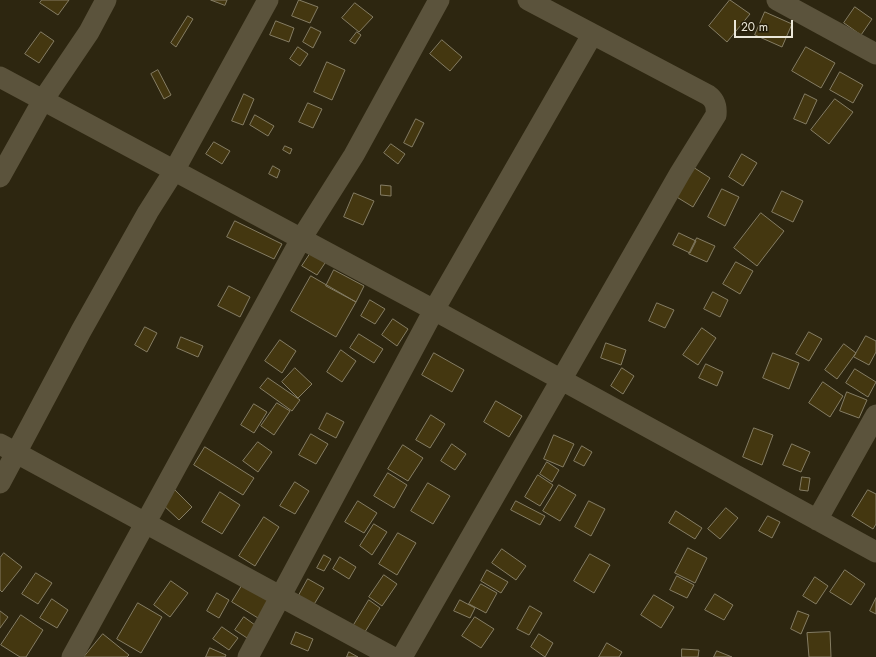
<!DOCTYPE html>
<style>
body{margin:0}
#map{position:relative;width:876px;height:657px;overflow:hidden;background:#2d2610;font-family:Jost,sans-serif}
canvas{display:block}
.scale{position:absolute;left:734px;top:20px;width:59px;height:18px;box-sizing:border-box;border:2px solid #ebe7d9;border-top:0;padding-left:5px;font-size:12px;line-height:14px;white-space:nowrap;color:#ebe7d9;-webkit-text-stroke:3px #241c07;paint-order:stroke}
</style>
<div id="map">
<canvas width="876" height="657"></canvas>
<div class="scale">20 m</div>
</div>
<script>
const context = document.querySelector('canvas').getContext('2d');
context.lineJoin = 'round';
function fillPath(path, color) {
  context.fillStyle = color;
  context.fill(path, 'evenodd');
}
function stroke(path, color, width, dash) {
  context.strokeStyle = color;
  context.lineWidth = width;
  context.lineCap = dash ? 'butt' : 'round';
  context.setLineDash(dash || []);
  context.stroke(path);
}
const building = new Path2D(`
 M42,0H69L58,15L40,3Z
 M211,0H227L225,5Z
 M299,0L318,7L310,23L292,16Z
 M730,0L750,14L727,42L709,26Z
 M355,3L373,17L359,32L342,18Z
 M855,7L872,19L861,35L844,23Z
 M765,12L792,24L782,47L755,35Z
 M188,16L193,19L176,47L171,43Z
 M276,21L294,28L289,42L270,35Z
 M311,27L321,32L313,48L303,42Z
 M41,32L54,41L39,63L25,54Z
 M357,32L361,35L355,44L350,41Z
 M442,40L462,57L450,71L430,54Z
 M298,47L308,54L300,66L290,59Z
 M806,47L835,63L821,88L792,71Z
 M327,62L345,70L332,100L314,92Z
 M158,70L171,95L164,99L151,74Z
 M840,72L863,85L853,103L830,90Z
 M244,94L254,99L243,125L232,121Z
 M805,94L817,100L806,124L794,119Z
 M835,99L853,112L829,144L811,130Z
 M308,103L322,109L313,128L299,122Z
 M255,115L274,126L268,136L250,125Z
 M416,119L424,123L412,147L404,143Z
 M214,142L230,151L222,164L206,154Z
 M391,144L405,154L398,164L384,153Z
 M285,146L292,149L290,154L283,150Z
 M742,154L757,163L743,186L729,177Z
 M273,166L280,170L277,178L269,174Z
 M693,167L710,178L693,207L675,196Z
 M381,185L391,186V196L381,195Z
 M722,189L739,197L725,226L708,217Z
 M782,191L803,201L793,222L772,212Z
 M354,193L374,201L363,225L344,217Z
 M761,213L784,231L757,266L734,248Z
 M235,221L282,244L274,259L227,237Z
 M679,233L696,241L690,253L673,245Z
 M697,238L715,246L707,262L689,254Z
 M314,248L329,257L317,275L302,266Z
 M736,262L753,271L740,294L723,284Z
 M334,270L364,286L356,302L326,286Z
 M311,276L356,302L336,337L291,311Z
 M229,286L250,297L240,317L218,306Z
 M713,292L728,300L720,317L704,309Z
 M370,300L385,309L375,324L361,316Z
 M657,303L674,310L665,328L649,321Z
 M393,319L408,329L397,346L382,335Z
 M145,327L157,333L147,352L135,345Z
 M702,328L716,338L698,365L683,355Z
 M809,332L822,339L809,361L796,354Z
 M359,334L383,349L374,363L350,348Z
 M866,336L876,341V352L869,365L854,357Z
 M181,337L203,346L198,357L177,348Z
 M280,340L296,351L282,373L265,361Z
 M606,343L626,350L621,365L601,358Z
 M844,344L856,353L837,379L825,370Z
 M341,350L356,361L342,382L327,372Z
 M434,353L464,370L452,392L422,375Z
 M773,353L799,363L789,389L763,378Z
 M706,364L723,372L717,386L699,378Z
 M295,368L312,384L298,398L282,382Z
 M622,368L634,376L623,394L611,386Z
 M855,369L876,382L868,397L846,383Z
 M268,378L300,400L292,411L260,388Z
 M823,382L843,396L830,417L809,403Z
 M847,392L867,400L859,418L840,411Z
 M496,401L522,416L509,437L484,422Z
 M277,403L290,411L274,435L261,426Z
 M254,404L267,412L254,433L241,425Z
 M327,413L344,422L336,438L319,429Z
 M431,415L445,424L430,448L416,440Z
 M754,428L773,435L762,465L743,457Z
 M311,434L328,444L316,464L299,455Z
 M554,435L574,444L563,467L544,459Z
 M258,442L272,452L258,472L243,461Z
 M452,444L466,454L455,470L441,461Z
 M792,444L810,452L801,472L783,465Z
 M403,445L423,458L408,481L388,469Z
 M582,446L592,452L584,466L574,461Z
 M205,447L254,478L243,495L194,465Z
 M547,462L559,470L552,482L540,474Z
 M388,473L407,485L394,508L374,496Z
 M538,475L553,485L540,506L525,497Z
 M802,477L810,478L808,491L800,490Z
 M295,482L309,491L295,514L280,506Z
 M428,483L450,496L433,524L411,511Z
 M559,485L576,495L560,521L543,511Z
 M174,489L192,507L179,520L161,503Z
 M868,490L876,494V524L873,529L852,516Z
 M220,492L240,505L222,534L202,522Z
 M358,501L377,513L364,533L345,522Z
 M516,501L545,516L540,525L511,510Z
 M589,501L605,509L591,536L575,527Z
 M726,508L738,518L720,539L708,529Z
 M676,511L702,528L695,539L669,523Z
 M768,516L780,522L772,538L759,531Z
 M264,517L279,527L255,566L239,556Z
 M374,524L387,532L372,555L360,546Z
 M398,533L416,543L397,575L379,564Z
 M688,548L707,558L695,583L675,573Z
 M502,549L526,566L516,580L492,563Z
 M4,553L22,567L2,592L0,590V558Z
 M590,554L610,565L594,593L574,581Z
 M324,555L331,559L324,571L317,568Z
 M340,557L356,567L349,579L333,569Z
 M487,570L508,582L501,593L481,581Z
 M845,570L865,584L851,605L830,592Z
 M36,573L52,583L38,604L22,594Z
 M384,575L397,584L382,606L369,597Z
 M677,576L694,585L687,598L670,590Z
 M815,577L828,586L816,604L803,596Z
 M308,579L324,588L313,606L298,597Z
 M171,581L188,593L170,617L154,605Z
 M243,584L269,600L258,618L232,602Z
 M481,584L497,593L486,613L469,604Z
 M217,593L229,600L219,618L207,611Z
 M715,594L733,605L724,620L705,610Z
 M654,595L674,607L661,628L641,615Z
 M876,598V614L870,611Z
 M52,599L68,610L57,628L40,618Z
 M369,600L380,608L363,635L352,628Z
 M460,600L475,608L470,618L454,611Z
 M138,603L162,617L141,653L117,639Z
 M530,606L542,613L529,635L517,629Z
 M0,611L8,617L0,628Z
 M798,611L809,615L801,634L791,629Z
 M21,615L43,630L26,657H20L1,645Z
 M244,617L255,625L247,638L235,630Z
 M475,617L494,629L481,648L462,636Z
 M222,627L238,638L229,650L213,639Z
 M296,632L313,639L308,651L291,644Z
 M830,632L831,657H809L807,633Z
 M103,634L129,655L127,657H84Z
 M539,634L553,643L545,657L531,647Z
 M607,643L622,652L619,657H599Z
 M210,648L226,655L225,657H206Z
 M682,649L699,650L698,657H682Z
 M717,651L732,657H714Z
 M349,652L358,657H347Z`);
fillPath(building, '#443710');
stroke(building, '#857d64', 1);
stroke(new Path2D(`
 M777,0L876,54
 M0,77L434,310L876,552
 M0,177L43,100L89,32L106,0
 M0,444L392,657
 M0,483L81,331L148,212L174,171L268,0
 M817,520L876,415
 M72,657L301,239L354,155L439,0
 M248,657L434,310L592,35
 M402,657L680,173L716,115C717,106 715,100 708,95L528,0`), '#5b533c', 21);
</script>
